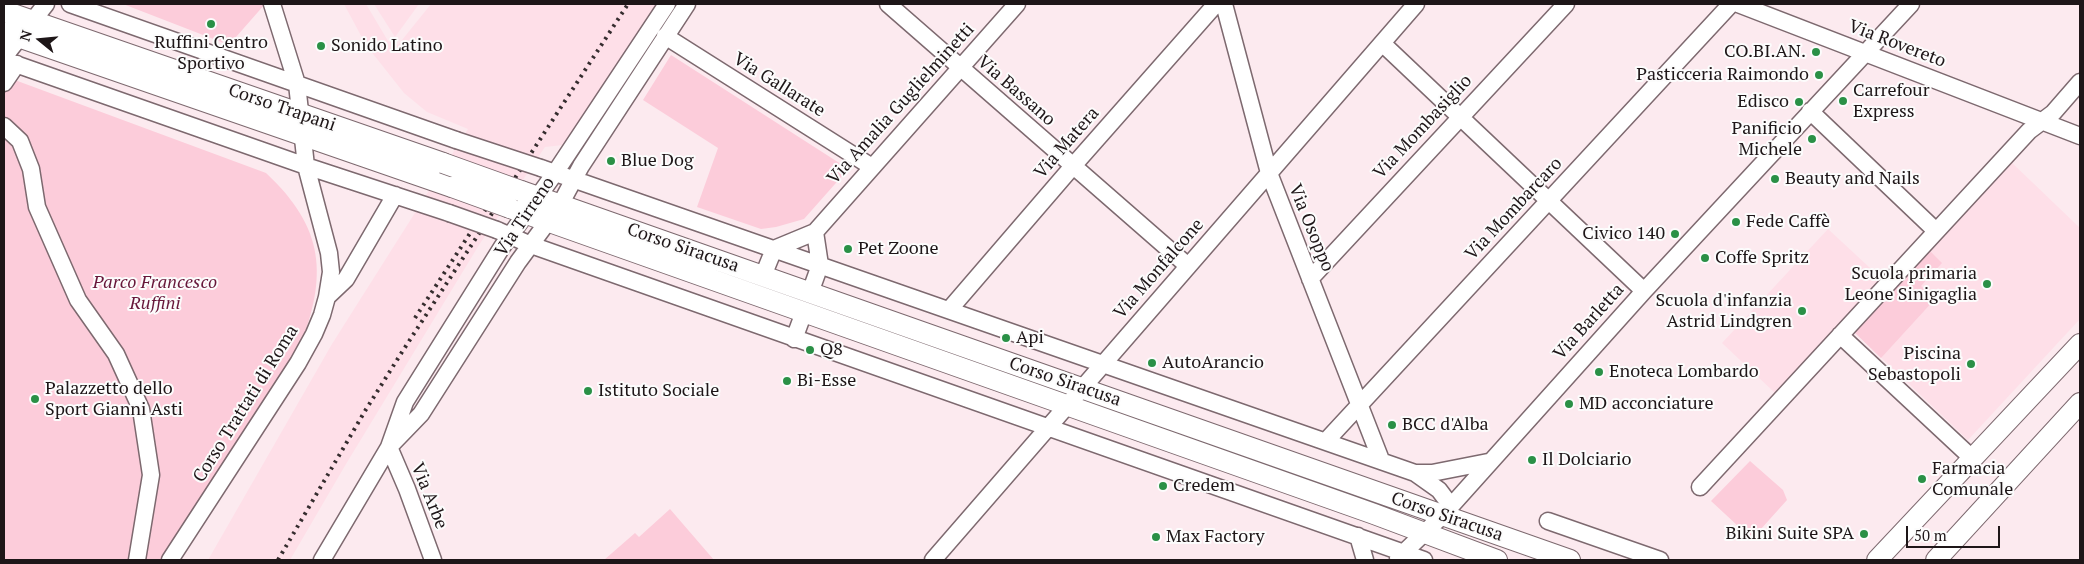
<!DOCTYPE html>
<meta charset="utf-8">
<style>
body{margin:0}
#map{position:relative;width:2084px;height:564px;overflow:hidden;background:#fceaef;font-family:"PT Serif",serif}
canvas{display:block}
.frame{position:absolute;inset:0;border:5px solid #1e1618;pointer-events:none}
.north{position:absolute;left:15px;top:15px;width:50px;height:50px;-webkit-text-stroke:4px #fcfcfc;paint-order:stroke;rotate:287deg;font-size:14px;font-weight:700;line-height:20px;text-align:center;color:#1e1618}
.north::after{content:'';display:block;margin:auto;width:18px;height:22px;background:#1e1618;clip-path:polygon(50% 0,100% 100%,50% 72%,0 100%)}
.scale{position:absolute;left:1906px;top:526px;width:94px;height:22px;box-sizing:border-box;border:2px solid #1e1618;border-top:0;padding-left:6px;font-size:15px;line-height:18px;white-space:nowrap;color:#1e1618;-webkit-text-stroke:4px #fcfcfc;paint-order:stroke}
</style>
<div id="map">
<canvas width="2084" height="564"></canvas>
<div class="frame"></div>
<div class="north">N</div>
<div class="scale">50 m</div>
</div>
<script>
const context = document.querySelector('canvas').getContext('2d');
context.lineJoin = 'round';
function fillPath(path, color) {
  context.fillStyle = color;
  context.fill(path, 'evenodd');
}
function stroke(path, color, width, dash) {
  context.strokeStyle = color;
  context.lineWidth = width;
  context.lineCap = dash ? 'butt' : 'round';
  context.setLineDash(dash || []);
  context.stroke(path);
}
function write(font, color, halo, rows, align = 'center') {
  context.font = font + ' "PT Serif",serif';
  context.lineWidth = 4;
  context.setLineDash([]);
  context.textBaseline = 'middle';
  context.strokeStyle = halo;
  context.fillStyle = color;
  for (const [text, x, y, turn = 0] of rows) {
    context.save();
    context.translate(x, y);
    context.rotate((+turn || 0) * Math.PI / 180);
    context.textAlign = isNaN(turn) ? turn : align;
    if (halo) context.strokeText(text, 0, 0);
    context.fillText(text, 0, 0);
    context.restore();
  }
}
fillPath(new Path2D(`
 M344,4H366L388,41L398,45L431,4H656L563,145L545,147L479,245L346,464L290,560H208L332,344L468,129L427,112L404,93L366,45Z
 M374,4H419L395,37Z
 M2009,160L2080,228V319L1968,440L1851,329Z
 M1828,229L1883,280L1775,393L1722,343Z`), '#fedfe8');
fillPath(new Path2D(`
 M123,4H265L229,45Z
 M671,55L844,166L843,175L804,219L776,227L761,229L697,207L718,148L643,100Z
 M4,76L266,173C325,228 328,276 299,349L164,560H4Z
 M1927,248L1942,263L1921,286L1935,299L1881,358L1851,329Z
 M1750,461L1783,490L1787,500L1752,539L1711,501Z
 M670,509L714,560H604L635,533L639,537Z`), '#fcccda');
const minor = new Path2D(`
 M70,4L456,140
 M888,4L1188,266
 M1224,4L1269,173L1381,460
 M1738,4L2080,136
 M665,36L872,167
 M1382,43L1644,291
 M4,57L46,4
 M4,60L306,166L449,213
 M4,83L17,64
 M1810,111L1936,231
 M4,126L20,141L31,169L37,207L78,300L116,354L141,409L151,475L137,560
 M541,168L1415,473H1432L1488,462
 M497,230L531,245L1424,560
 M763,276L774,249L815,232L1017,4
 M1310,279L1566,4
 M810,293L820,265L815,232
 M327,297L346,279L395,195
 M949,310L1073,166L1216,4
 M1840,335L1973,459
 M794,339L804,312
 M1326,441L1731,4
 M392,444L421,414L518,262L560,205L581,166L687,4
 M389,447L407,489L433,560
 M1415,473L1439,490L1451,506
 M1700,487L2029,131L2053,113L2080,82
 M1548,521L1660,560
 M1358,536L1365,560
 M1398,558L1443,515L1644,291L1911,4
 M170,560L298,363L314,334L322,315L327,297L331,272L329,253L306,166L297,84L272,4
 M322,560L389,447L405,402L502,247L555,173L667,4
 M933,560L1416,4`);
const major = new Path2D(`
 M4,11L443,163
 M4,32L452,187
 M521,191L1570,560
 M510,208L1374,514L1497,560
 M1877,560L2080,344
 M1936,560L2080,403`);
stroke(minor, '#7d696f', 19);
stroke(major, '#7d696f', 22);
stroke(minor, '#fff', 16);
stroke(major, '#fff', 20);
stroke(new Path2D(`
 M415,318L504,181
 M278,560L365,411L402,352L628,4`), '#352c2e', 4, [2.5, 5]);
const minorBridge = new Path2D(`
 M456,140L541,168
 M449,213L497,230`);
const majorBridge = new Path2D(`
 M443,163L521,191
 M452,187L510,208`);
stroke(minorBridge, '#7d696f', 19, []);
stroke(majorBridge, '#7d696f', 22, []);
stroke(minorBridge, '#fff', 16);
stroke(majorBridge, '#fff', 20);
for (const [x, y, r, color] of [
 [211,24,5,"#2a9046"],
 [321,46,5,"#2a9046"],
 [1816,52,5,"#2a9046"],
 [1819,75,5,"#2a9046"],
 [1843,101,5,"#2a9046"],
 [1799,102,5,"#2a9046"],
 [1812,139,5,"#2a9046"],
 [611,161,5,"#2a9046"],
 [1775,179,5,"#2a9046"],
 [1736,222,5,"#2a9046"],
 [1675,234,5,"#2a9046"],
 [848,249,5,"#2a9046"],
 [1705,258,5,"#2a9046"],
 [1987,284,5,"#2a9046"],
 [1802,311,5,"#2a9046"],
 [1006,338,5,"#2a9046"],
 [810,350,5,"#2a9046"],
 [1152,363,5,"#2a9046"],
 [1971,364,5,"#2a9046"],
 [1599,372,5,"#2a9046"],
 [787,381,5,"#2a9046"],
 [588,391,5,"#2a9046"],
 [35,399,5,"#2a9046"],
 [1569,404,5,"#2a9046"],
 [1392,425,5,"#2a9046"],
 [1532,460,5,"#2a9046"],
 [1922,479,5,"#2a9046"],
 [1163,486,5,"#2a9046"],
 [1864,534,5,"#2a9046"],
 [1156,537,5,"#2a9046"]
]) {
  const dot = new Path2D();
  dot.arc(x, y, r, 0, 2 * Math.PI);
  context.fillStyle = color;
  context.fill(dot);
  stroke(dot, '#fcfcfc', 2);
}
write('18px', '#1e1618', '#fcfcfc', [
 ["Ruffini Centro",211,43,"center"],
 ["Sportivo",211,64,"center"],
 ["Sonido Latino",331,46],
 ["CO.BI.AN.",1806,52,"right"],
 ["Pasticceria Raimondo",1809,75,"right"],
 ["Carrefour",1853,91],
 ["Express",1853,112],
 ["Edisco",1789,102,"right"],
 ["Panificio",1802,129,"right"],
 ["Michele",1802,150,"right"],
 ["Blue Dog",621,161],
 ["Beauty and Nails",1785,179],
 ["Fede Caffè",1746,222],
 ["Civico 140",1665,234,"right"],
 ["Pet Zoone",858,249],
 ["Coffe Spritz",1715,258],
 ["Scuola primaria",1977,274,"right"],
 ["Leone Sinigaglia",1977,295,"right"],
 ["Scuola d'infanzia",1792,301,"right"],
 ["Astrid Lindgren",1792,322,"right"],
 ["Api",1016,338],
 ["Q8",820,350],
 ["Piscina",1961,354,"right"],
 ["Sebastopoli",1961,375,"right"],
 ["AutoArancio",1162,363],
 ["Enoteca Lombardo",1609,372],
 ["Bi-Esse",797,381],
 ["Palazzetto dello",45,389],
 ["Sport Gianni Asti",45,410],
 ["Istituto Sociale",598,391],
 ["MD acconciature",1579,404],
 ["BCC d'Alba",1402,425],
 ["Il Dolciario",1542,460],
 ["Farmacia",1932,469],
 ["Comunale",1932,490],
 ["Credem",1173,486],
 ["Bikini Suite SPA",1854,534,"right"],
 ["Max Factory",1166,537]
], 'left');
write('18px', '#1e1618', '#fcfcfc', [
 ["Via Rovereto",1897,44,21],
 ["Via Gallarate",779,85,32],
 ["Via Bassano",1016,91,41],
 ["Via Amalia Guglielminetti",901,104,-48],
 ["Corso Trapani",282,108,19],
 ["Via Mombasiglio",1423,127,-47],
 ["Via Matera",1067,143,-49],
 ["Via Mombarcaro",1514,209,-47],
 ["Via Tirreno",525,217,-56],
 ["Via Osoppo",1311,228,68],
 ["Corso Siracusa",683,248,19],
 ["Via Monfalcone",1159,269,-49],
 ["Via Barletta",1589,322,-48],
 ["Corso Siracusa",1065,382,19],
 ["Corso Trattati di Roma",246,404,-58],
 ["Via Arbe",429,496,68],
 ["Corso Siracusa",1447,517,19]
]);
write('italic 18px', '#67173a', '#fcfcfc', [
 ["Parco Francesco",155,283],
 ["Ruffini",155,304]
]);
</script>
